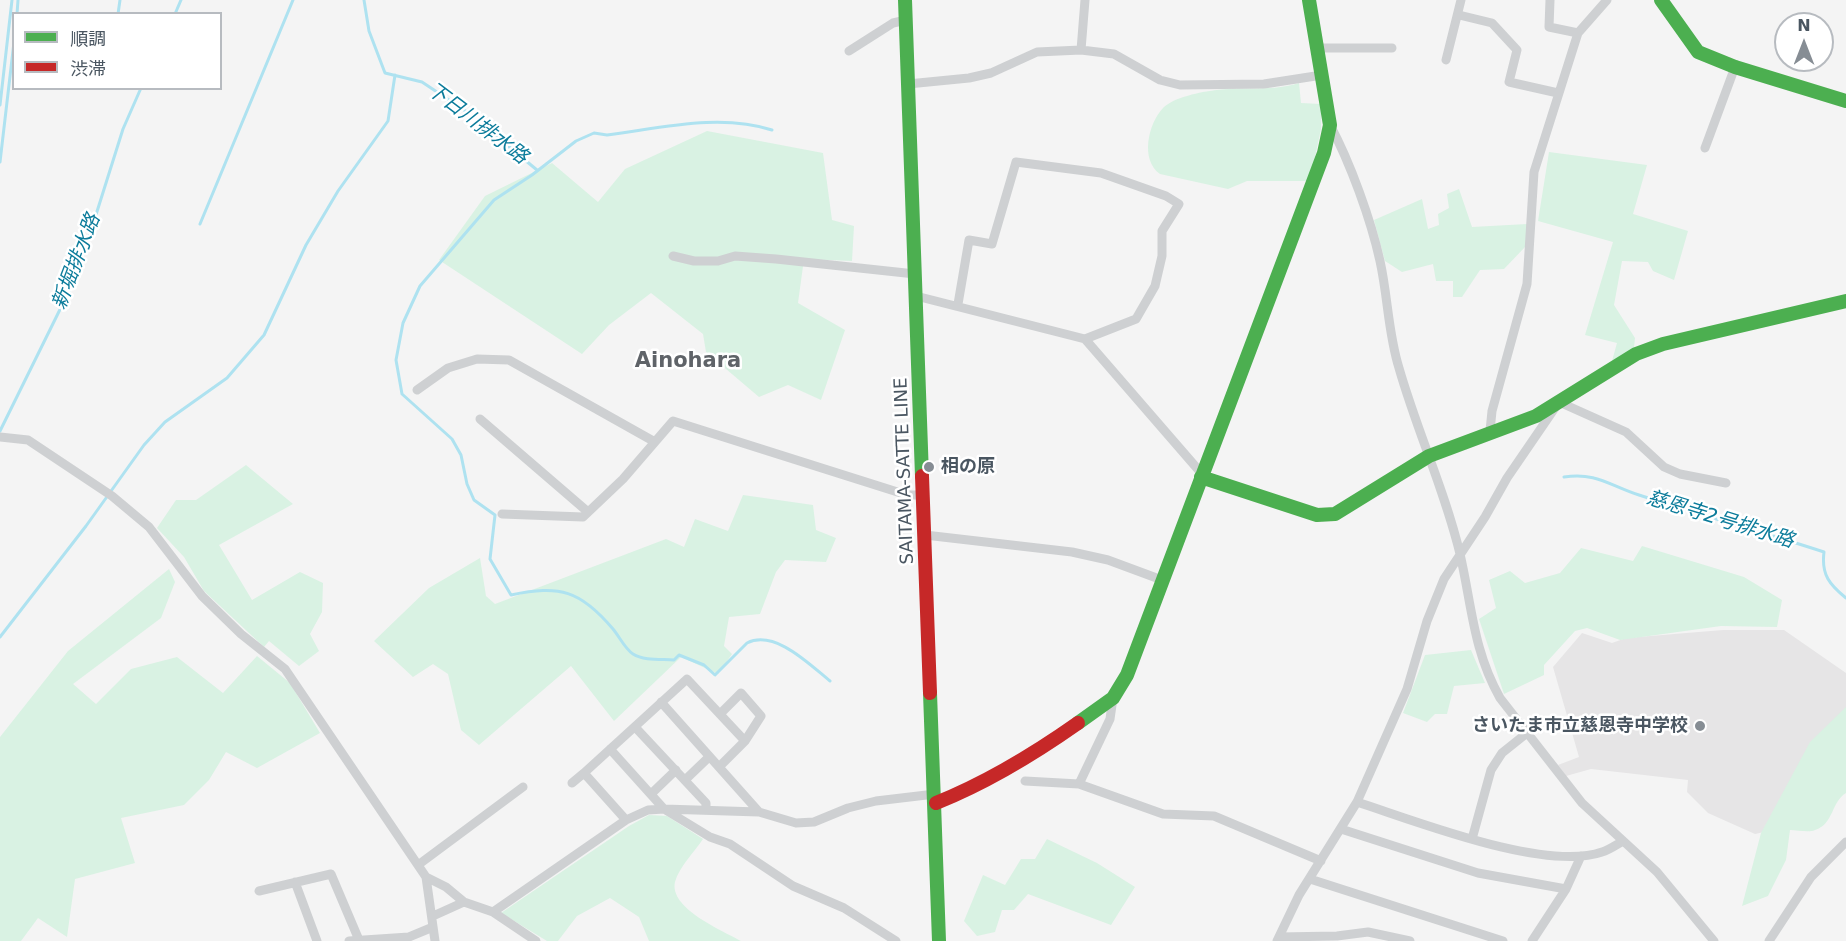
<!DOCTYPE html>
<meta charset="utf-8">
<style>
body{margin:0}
#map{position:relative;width:1846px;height:941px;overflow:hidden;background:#f4f4f4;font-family:"DejaVu Sans","Noto Sans JP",sans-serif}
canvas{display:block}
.legend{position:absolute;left:12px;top:12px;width:210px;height:78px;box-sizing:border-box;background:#fff;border:2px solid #b7bbc0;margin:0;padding:8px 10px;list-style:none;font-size:18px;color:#4a5661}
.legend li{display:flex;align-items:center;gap:12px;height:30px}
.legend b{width:30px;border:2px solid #b7bbc0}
.north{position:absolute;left:1774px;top:12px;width:60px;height:60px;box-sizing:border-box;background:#fff;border:2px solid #b7bbc0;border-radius:50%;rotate:0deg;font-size:16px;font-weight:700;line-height:24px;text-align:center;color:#4a5661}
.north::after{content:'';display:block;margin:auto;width:21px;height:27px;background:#868d94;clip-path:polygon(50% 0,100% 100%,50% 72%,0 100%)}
</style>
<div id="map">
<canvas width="1846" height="941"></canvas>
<ul class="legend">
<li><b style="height:8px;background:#4caf50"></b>順調</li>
<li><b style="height:8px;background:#c62828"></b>渋滞</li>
</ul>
<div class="north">N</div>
</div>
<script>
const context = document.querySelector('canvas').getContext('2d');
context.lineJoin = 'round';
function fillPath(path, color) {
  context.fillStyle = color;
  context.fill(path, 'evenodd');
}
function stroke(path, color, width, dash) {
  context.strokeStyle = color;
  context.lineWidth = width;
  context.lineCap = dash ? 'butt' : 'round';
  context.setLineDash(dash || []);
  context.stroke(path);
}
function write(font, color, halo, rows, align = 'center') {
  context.font = font + ' "DejaVu Sans","Noto Sans JP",sans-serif';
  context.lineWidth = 5;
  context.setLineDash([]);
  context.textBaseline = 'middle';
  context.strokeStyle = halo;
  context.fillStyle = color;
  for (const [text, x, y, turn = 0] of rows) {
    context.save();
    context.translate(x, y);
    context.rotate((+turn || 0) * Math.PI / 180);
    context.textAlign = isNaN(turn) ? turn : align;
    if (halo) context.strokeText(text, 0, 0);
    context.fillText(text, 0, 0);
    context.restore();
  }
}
fillPath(new Path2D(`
 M1723,630H1784L1846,673V711L1764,832L1755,834L1708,813L1687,792L1688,780L1591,769L1566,776L1558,765L1579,757L1553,667L1582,633L1612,643L1626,638Z`), '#e6e5e6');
fillPath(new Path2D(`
 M1299,83L1301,103L1321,104V129L1310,181H1247L1228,189L1160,174C1140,160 1148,124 1163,108C1174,97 1201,92 1216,90C1244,86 1272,92 1299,83Z
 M707,131L823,153L832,220L854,226L852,261L804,259L798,303L845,330L821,400L788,385L759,397L706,352L703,334L651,293L609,325L582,354L439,260L485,196L552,163L598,202L625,169Z
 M1549,152L1647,165L1633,214L1688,231L1674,280L1653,271L1648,262L1622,261L1614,305L1635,338L1634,348L1612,361L1617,343L1585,335L1613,242L1538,221Z
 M1459,189L1472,227L1527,224L1526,246L1504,269L1480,270L1462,297H1453V281H1436L1433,264L1402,272L1385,261L1374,220L1422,199L1428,229L1439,225L1438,214L1449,208L1447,194Z
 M246,465L293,504L219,545L252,600L300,572L323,583L322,612L310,634L319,651L299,666L269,641L264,647L204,591L184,557L157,528L176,500H196Z
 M743,495L813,505L816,530L836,538L826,562L785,560L776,572L760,614L729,617L724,646L732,654L718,674L681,657L614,721L571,666L479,745L461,730L448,674L433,664L413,677L374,641L429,588L480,558L486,596L495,604L666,539L684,547L695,519L728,531Z
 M1642,546L1744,577L1782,600L1777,627L1721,626L1620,640L1587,628L1575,631L1544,665V675L1504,694L1479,619L1496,608L1489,580L1510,571L1525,583L1560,573L1581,548L1633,561Z
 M169,569L175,582L161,618L73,684L96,704L131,669L177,657L223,693L257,656L290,683L320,733L257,768L226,752L209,780L184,805L121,818L135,863L75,879L67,937L38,918L21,941H0V737L68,651Z
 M1471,650L1485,683L1454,686L1447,714H1435L1427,722L1403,713L1425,655Z
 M1846,707V793C1831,802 1834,824 1815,830C1809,833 1797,830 1790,830L1786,860L1768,896L1742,906L1761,833L1810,742Z
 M649,815L667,816L703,839C695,851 679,867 675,882C669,908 721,930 741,941H649L639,917L610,898L577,916L558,941H547L501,913L629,826Z
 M1047,839L1097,863L1135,887L1111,925L1028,894L1014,910H1002L995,932L977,936L964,921L983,875L1005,885L1021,859H1035Z`), '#d9f2e3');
stroke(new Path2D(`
 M364,0L369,31L385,73L422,82L467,112L537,170
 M17,14L18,0
 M118,14L120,0
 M175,14L181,0
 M0,105L12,0
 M772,130C720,113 661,128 607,135L594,133L576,141L532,175L494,200L420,286L403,323L396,360L402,394L452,439L461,455L467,484L474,500L495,515L490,559L511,595C560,585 580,590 613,629C619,636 625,649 633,654C644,661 662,659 674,660L679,655L704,665L715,675L747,643C775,629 810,665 830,681
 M0,162L14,42
 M200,224L293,0
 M0,431L77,275L123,129L141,88
 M1564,477C1597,472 1610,486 1639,495C1700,515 1763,532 1824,552C1821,575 1830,585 1846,598
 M0,637L86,526L144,445L165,422L227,378L264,335L306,245L338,191L388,121L395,75`), '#aee2f0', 3);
stroke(new Path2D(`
 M1550,0L1549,27L1578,33
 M1459,15L1492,23L1517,50L1509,82L1558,93
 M1318,48H1392
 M1081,50L1085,0
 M849,51L893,23L906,20
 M1446,60L1461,0
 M908,84L969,78L991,73L1037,52L1081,50L1114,54L1160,80L1180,85L1264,84L1322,75
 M1330,125C1350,162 1371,220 1380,261C1388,297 1388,333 1399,368C1417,431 1445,491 1460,554C1472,606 1473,650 1500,698L1582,803L1657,872L1714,941
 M1705,148L1735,67
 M673,256L694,261H718L735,256L776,259L915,274
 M916,296L1085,339L1202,474
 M958,304L969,240L992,244L1016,162L1101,173L1166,196L1179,204L1162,231V256L1155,286L1136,319L1085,339
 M417,390L448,368L477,359L509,360L655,442
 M480,419L588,512
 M1490,431L1492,411L1527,284L1534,172L1578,33L1607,0
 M0,437L28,440L112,496L149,527L202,596L241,634L285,669L426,877L435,941
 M502,514L583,517L623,479L673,421L907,495H924
 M925,535L1072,552L1108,560L1162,580
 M661,702L759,812
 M635,727L706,803V809
 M610,749L664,809L710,837L730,844L793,886L844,908L896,941
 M719,767L745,741L761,716L741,693L720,714
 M685,780L709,757
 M1025,781L1079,784L1110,719L1113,698
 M572,783L584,773
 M1079,784L1163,814L1214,816L1321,861
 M651,794L676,770
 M1357,802C1416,821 1545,872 1602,852C1609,850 1616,845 1623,841
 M626,820L584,773L687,679L745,741
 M1341,829L1478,873L1566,889
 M1472,839L1491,770L1502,753L1527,733
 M418,865L523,787
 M426,877L446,887L464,902L493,912L536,941
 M1310,879L1503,941
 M295,882L317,941
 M259,891L331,874L359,940
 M493,912L626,820L648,810L664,809L759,812L796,823L814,822L848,808L876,801L935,794
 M433,916L464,902
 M1279,937L1337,936L1368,932L1410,941
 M349,941L409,937L433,927
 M1277,941L1299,895L1357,802L1407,689L1427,621L1444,579L1485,517L1507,478L1559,402L1626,432L1664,467L1680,474L1726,483
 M1532,941L1566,889L1581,856
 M1769,941L1811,877L1846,842`), '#ced0d2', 9);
stroke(new Path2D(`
 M905,0L922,476
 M1661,0L1698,52L1735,67L1846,101
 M1201,477L1317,515L1335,514L1429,456L1536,416L1636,354L1663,344L1846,301
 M930,693L939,941
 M1078,723L1113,698L1127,675L1324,153L1330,125L1309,0`), '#4caf50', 14);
stroke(new Path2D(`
 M922,476L930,693
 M936,803C986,783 1034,754 1078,723`), '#c62828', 14);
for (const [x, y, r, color] of [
 [929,467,6,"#868d94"],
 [1700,726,6,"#868d94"]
]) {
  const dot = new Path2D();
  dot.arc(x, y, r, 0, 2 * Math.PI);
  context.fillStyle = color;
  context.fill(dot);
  stroke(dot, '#fff', 2);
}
write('bold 18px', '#4a5661', '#fff', [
 ["相の原",941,467],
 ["さいたま市立慈恩寺中学校",1688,726,"right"]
], 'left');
write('18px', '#4a5661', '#fff', [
 ["SAITAMA-SATTE LINE",905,471,-92]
]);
write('italic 20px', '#0c7c9b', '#fff', [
 ["下日川排水路",477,124,37],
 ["新堀排水路",77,262,-69],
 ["慈恩寺2号排水路",1720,520,17]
]);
write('bold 21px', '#5f6368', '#fff', [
 ["Ainohara",688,362]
]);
</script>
